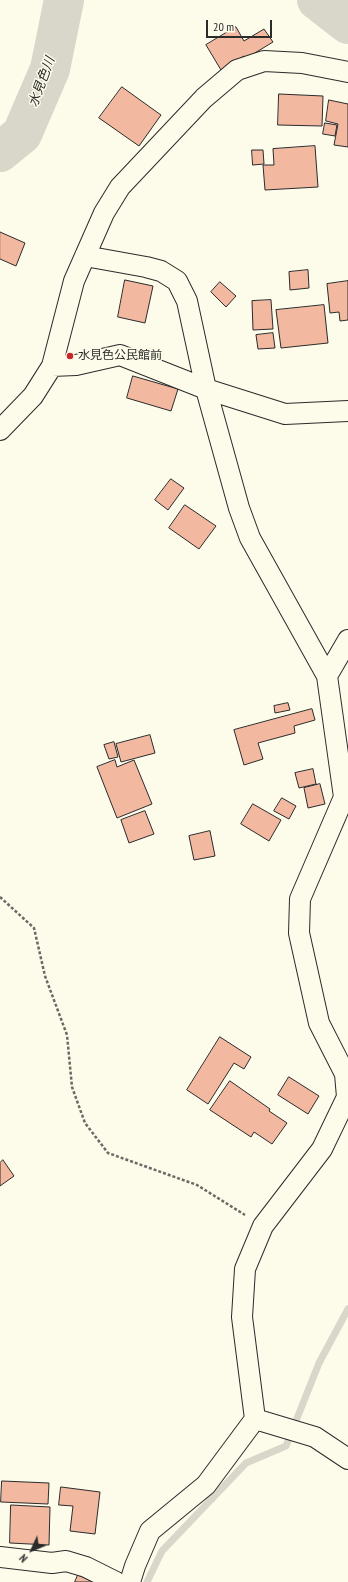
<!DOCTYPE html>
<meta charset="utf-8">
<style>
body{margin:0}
#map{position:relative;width:348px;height:1582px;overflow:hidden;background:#fdfbea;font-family:"PT Sans Narrow",sans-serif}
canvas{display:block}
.north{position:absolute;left:12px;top:1530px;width:40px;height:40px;-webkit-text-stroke:3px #fdfbea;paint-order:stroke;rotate:226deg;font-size:11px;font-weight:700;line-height:16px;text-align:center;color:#2b2b2b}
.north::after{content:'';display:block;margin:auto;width:14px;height:18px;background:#2b2b2b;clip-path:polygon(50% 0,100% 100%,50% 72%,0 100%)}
.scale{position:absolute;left:206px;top:20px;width:66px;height:18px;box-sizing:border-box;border:2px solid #2b2b2b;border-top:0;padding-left:5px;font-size:12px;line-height:14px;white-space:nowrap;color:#2b2b2b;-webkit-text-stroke:3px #fdfbea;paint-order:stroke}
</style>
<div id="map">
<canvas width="348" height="1582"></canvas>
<div class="north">N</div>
<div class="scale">20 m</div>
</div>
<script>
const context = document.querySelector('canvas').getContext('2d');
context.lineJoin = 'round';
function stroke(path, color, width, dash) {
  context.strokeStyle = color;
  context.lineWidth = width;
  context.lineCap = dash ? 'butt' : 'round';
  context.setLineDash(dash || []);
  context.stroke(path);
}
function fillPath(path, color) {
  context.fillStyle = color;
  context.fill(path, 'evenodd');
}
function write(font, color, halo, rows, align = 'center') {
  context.font = font + ' "PT Sans Narrow","Noto Sans JP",sans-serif';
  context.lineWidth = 3;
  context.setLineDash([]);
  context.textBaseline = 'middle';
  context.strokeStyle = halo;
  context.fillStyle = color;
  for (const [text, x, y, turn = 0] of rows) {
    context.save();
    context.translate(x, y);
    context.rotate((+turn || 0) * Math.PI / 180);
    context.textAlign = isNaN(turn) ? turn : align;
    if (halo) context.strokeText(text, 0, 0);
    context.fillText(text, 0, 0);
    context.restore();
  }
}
stroke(new Path2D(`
 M147,1582L162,1551L246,1463L286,1446L319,1363L348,1309`), '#d8d7c9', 7);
stroke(new Path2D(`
 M317,0L348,24
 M0,152L22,134L50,69L64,0`), '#d8d7c9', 40);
const building = new Path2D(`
 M236,27L244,41L264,29L273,42L245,59L244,56L221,70L206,45Z
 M122,87L161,115L139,146L99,118Z
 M279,94L323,96L322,126L278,125Z
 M329,100L348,104V147L334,145L338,124L326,121Z
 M325,123L337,125L335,136L323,134Z
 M315,146L318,187L265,190L263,165H274L273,149Z
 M252,150H263L264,164L253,165Z
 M0,232L25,243L16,266L0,259Z
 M308,270L309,288L290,290L289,272Z
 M125,280L153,286L145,323L118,317Z
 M348,281V320L340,321L339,312L330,313L327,284Z
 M220,282L236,296L226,307L211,292Z
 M271,300L273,329L253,330L252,301Z
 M324,305L328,343L281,348L276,310Z
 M273,333L275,348L258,349L256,335Z
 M133,376L178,389L171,411L127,398Z
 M171,479L184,488L168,510L155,500Z
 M185,505L216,526L199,549L169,528Z
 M288,703L290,710L275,713L274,706Z
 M312,709L315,720L294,726L295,733L258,743L263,759L244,765L234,730Z
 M150,735L155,753L121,762L116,744Z
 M114,742L118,757L109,759L104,745Z
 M115,760L117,767L134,760L152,804L117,818L97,767Z
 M313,769L316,784L299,788L295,773Z
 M320,784L325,804L308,808L304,788Z
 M282,798L296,806L289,819L274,811Z
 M253,804L281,820L269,841L241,824Z
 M145,811L154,834L129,843L121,820Z
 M210,831L215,856L194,860L189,836Z
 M220,1037L251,1057L244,1069L234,1063L208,1104L187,1090Z
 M289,1077L319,1096L308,1114L278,1095Z
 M230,1081L270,1109L269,1111L287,1123L272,1144L254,1132L251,1137L210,1110Z
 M3,1160L14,1176L0,1186V1163Z
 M2,1481L49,1483L48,1504L1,1502Z
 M61,1487L100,1492L95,1534L70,1531L73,1506L59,1505Z
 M11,1505L50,1507L49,1545L10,1543Z
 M78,1575L93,1582H75Z`);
fillPath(building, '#f2b8a0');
stroke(building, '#2b2b2b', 1);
const street = new Path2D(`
 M85,256L146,267L161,271L177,281L187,301L206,389L239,508L250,538L327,676L344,797L300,899L299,933L319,1023L345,1074L347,1097L322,1149L263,1226L245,1269L242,1317L255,1419L206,1485L150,1531L135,1566L130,1582
 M52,366L76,365L120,355L206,389L285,414L348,411
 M0,430L33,396L52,366L74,281L104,213L120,187L204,98L237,70L264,61L302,63L348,72
 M327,676L348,640
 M255,1419L315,1437L348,1459
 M0,1557L52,1563L66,1561L86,1567L116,1582`);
stroke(street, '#2b2b2b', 22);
stroke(new Path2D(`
 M0,897L34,928L45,976L67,1035L72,1087L85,1123L108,1153L197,1185L245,1215`), '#6a6964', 2.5, [3, 2]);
stroke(street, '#fdfbea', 20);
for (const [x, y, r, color] of [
 [70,356,4,"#c62828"]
]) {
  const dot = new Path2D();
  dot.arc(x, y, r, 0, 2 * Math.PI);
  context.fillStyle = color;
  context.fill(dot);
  stroke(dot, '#fdfbea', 1.5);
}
write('12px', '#2b2b2b', '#fdfbea', [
 ["水見色公民館前",78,356]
], 'left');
write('italic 13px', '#2b2b2b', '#fdfbea', [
 ["水見色川",42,82,-70]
]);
</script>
